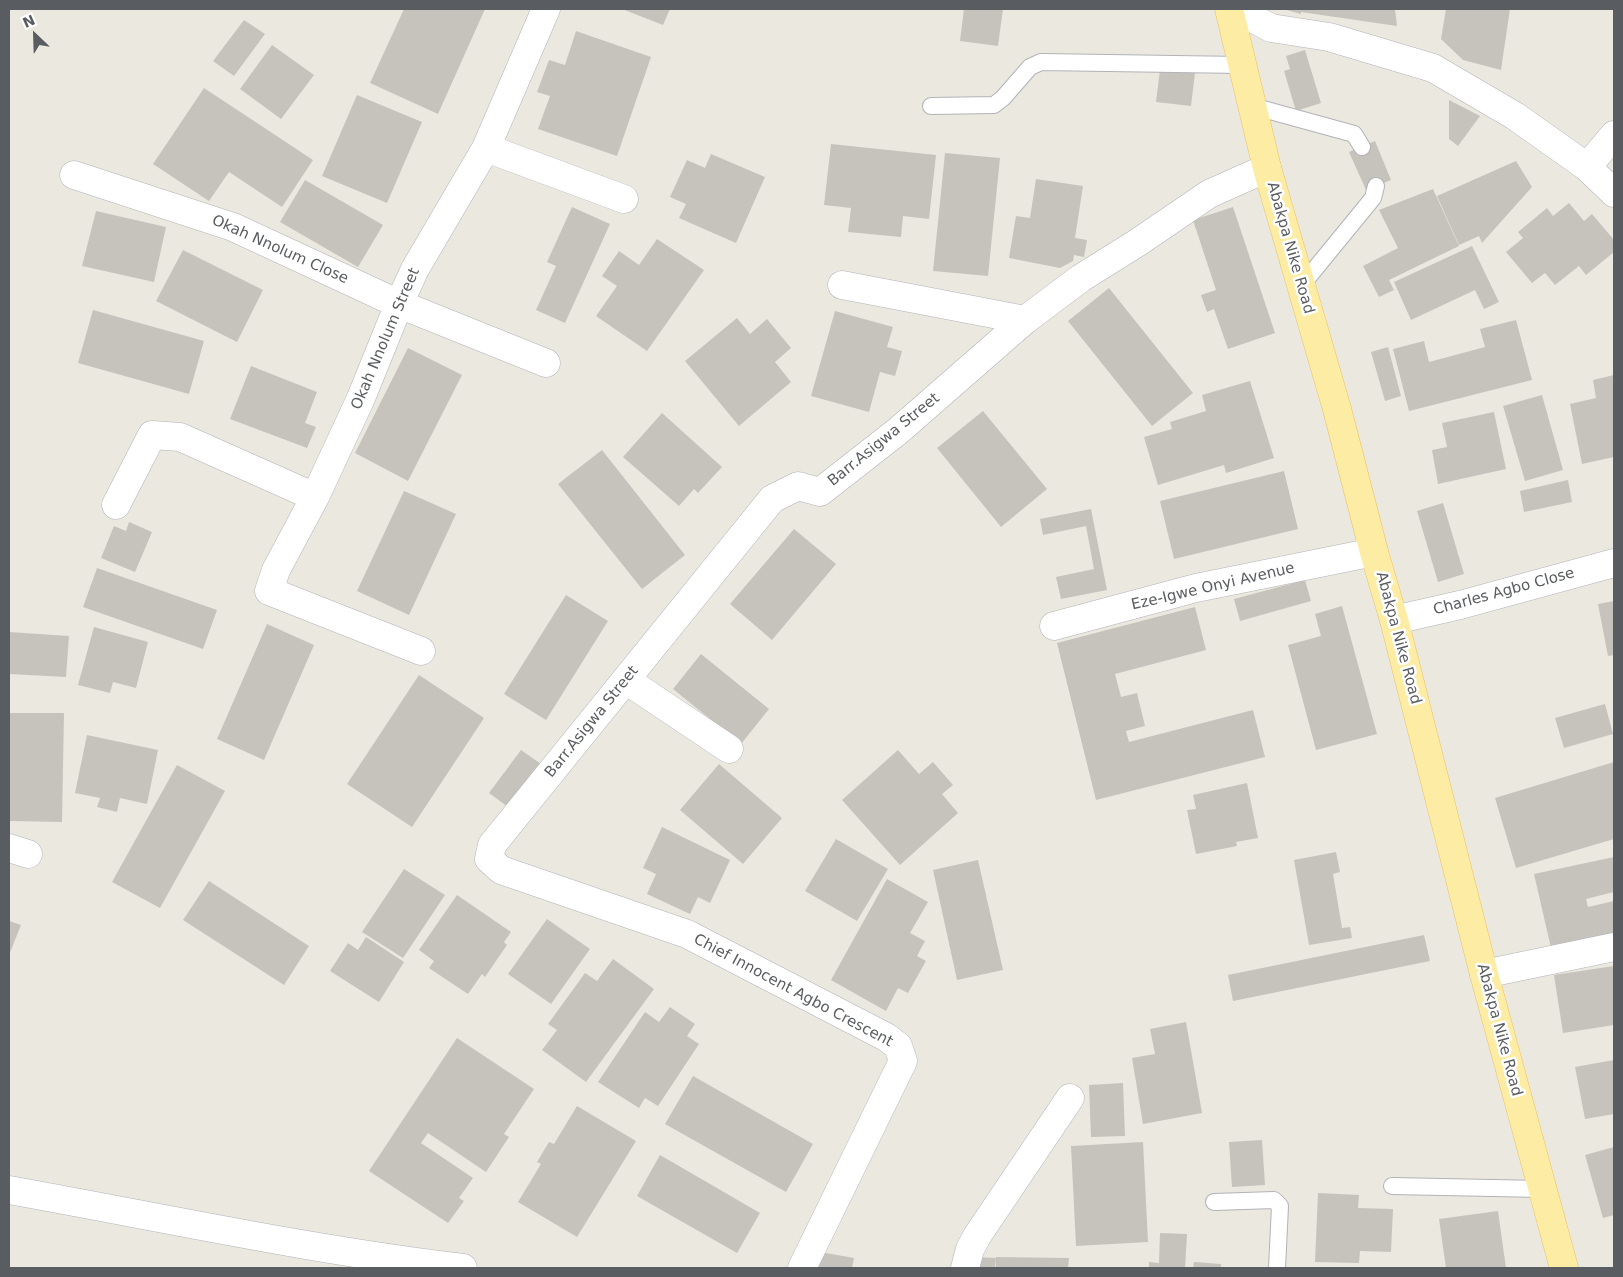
<!DOCTYPE html>
<style>
body{margin:0}
#map{position:relative;width:1623px;height:1277px;overflow:hidden;background:#ebe8e0;font-family:"DejaVu Sans",sans-serif}
canvas{display:block}
.frame{position:absolute;inset:0;border:10px solid #595c60;pointer-events:none}
.north{position:absolute;left:10px;top:10px;width:50px;height:50px;-webkit-text-stroke:4px #fff;paint-order:stroke;rotate:336deg;font-size:14px;font-weight:700;line-height:20px;text-align:center;color:#595c60}
.north::after{content:'';display:block;margin:auto;width:18px;height:22px;background:#595c60;clip-path:polygon(50% 0,100% 100%,50% 72%,0 100%)}
</style>
<div id="map">
<canvas width="1623" height="1277"></canvas>
<div class="frame"></div>
<div class="north">N</div>
</div>
<script>
const context = document.querySelector('canvas').getContext('2d');
context.lineJoin = 'round';
function fillPath(path, color) {
  context.fillStyle = color;
  context.fill(path, 'evenodd');
}
function stroke(path, color, width, dash) {
  context.strokeStyle = color;
  context.lineWidth = width;
  context.lineCap = dash ? 'butt' : 'round';
  context.setLineDash(dash || []);
  context.stroke(path);
}
function write(font, color, halo, rows, align = 'center') {
  context.font = font + ' "DejaVu Sans",sans-serif';
  context.lineWidth = 5;
  context.setLineDash([]);
  context.textBaseline = 'middle';
  context.strokeStyle = halo;
  context.fillStyle = color;
  for (const [text, x, y, turn = 0] of rows) {
    context.save();
    context.translate(x, y);
    context.rotate((+turn || 0) * Math.PI / 180);
    context.textAlign = isNaN(turn) ? turn : align;
    if (halo) context.strokeText(text, 0, 0);
    context.fillText(text, 0, 0);
    context.restore();
  }
}
fillPath(new Path2D(`
 M404,9H485L438,114L370,83Z
 M622,9H670L663,25Z
 M964,9H1003L998,46L960,41Z
 M1283,9H1395L1397,26L1301,12V14Z
 M1446,9H1510L1501,70L1463,60L1441,39Z
 M244,20L265,34L234,76L213,61Z
 M576,31L651,57L617,156L538,129L550,96L537,92L549,60L565,65Z
 M272,45L314,75L281,119L240,89Z
 M1305,50L1321,103L1296,111L1284,71L1290,69L1286,56Z
 M1160,70L1195,73L1191,106L1156,102Z
 M204,88L313,160L282,207L229,172L209,201L153,164Z
 M357,95L422,122L387,203L322,176Z
 M1449,100L1480,116L1458,146L1449,139Z
 M1375,141L1391,180L1366,190L1349,152Z
 M831,144L936,155L929,219L903,216L901,237L848,232L851,208L824,205Z
 M945,153L1000,158L988,276L933,271Z
 M711,154L765,177L736,243L679,218L686,204L670,197L687,160L705,168Z
 M1516,161L1532,187L1482,243L1479,236L1459,245L1437,196Z
 M1036,179L1083,186L1075,238L1087,240L1084,257L1074,255L1073,261L1060,268L1009,258L1016,216L1030,218Z
 M305,180L383,225L358,267L280,222Z
 M1433,189L1459,246L1389,280L1394,290L1379,297L1363,266L1398,248L1379,210Z
 M1569,203L1584,221L1592,214L1614,240V252L1586,275L1579,266L1555,285L1545,273L1532,283L1506,252L1523,238L1518,232L1547,208L1553,216Z
 M572,207L610,224L565,323L536,310L556,266L547,262Z
 M1233,207L1275,333L1228,349L1214,309L1207,312L1201,295L1216,290L1193,220Z
 M96,211L166,227L154,282L82,266Z
 M657,239L704,270L647,351L596,316L617,286L602,276L619,251L639,265Z
 M1472,246L1499,302L1484,309L1475,290L1411,320L1394,282Z
 M183,250L263,290L237,342L156,301Z
 M1109,288L1193,393L1152,426L1068,321Z
 M93,310L204,341L189,394L78,363Z
 M835,311L893,327L887,347L902,351L895,376L880,372L869,412L811,396Z
 M737,318L750,334L767,319L791,348L775,362L791,382L739,426L685,361Z
 M1516,320L1532,380L1409,411L1393,349L1424,341L1429,362L1485,347L1480,329Z
 M1388,347L1401,396L1385,401L1371,352Z
 M408,348L462,375L408,481L355,453Z
 M251,366L317,392L305,423L316,427L307,448L230,419Z
 M1614,375V457L1582,464L1570,404L1596,398L1593,380Z
 M1250,381L1274,458L1226,473L1224,465L1158,485L1144,437L1172,429L1170,422L1206,411L1202,395Z
 M1542,395L1563,470L1525,481L1503,406Z
 M983,411L1047,489L1001,527L937,448Z
 M1494,412L1506,469L1438,484L1432,450L1447,447L1442,423Z
 M662,413L722,467L698,493L694,489L679,506L623,457Z
 M602,450L685,555L642,589L558,484Z
 M1284,471L1298,529L1174,559L1160,501Z
 M1568,480L1572,502L1524,512L1520,491Z
 M404,491L456,514L409,615L357,591Z
 M1443,503L1464,574L1438,582L1417,511Z
 M1091,509L1107,590L1061,599L1056,577L1094,569L1086,526L1043,535L1040,519Z
 M129,522L152,532L135,572L101,558L114,526L126,531Z
 M794,529L836,564L772,640L730,604Z
 M97,568L217,610L203,649L83,607Z
 M1305,580L1311,601L1240,621L1234,599Z
 M566,595L608,621L546,720L504,694Z
 M1614,601V655L1608,656L1598,604Z
 M1342,606L1377,734L1316,750L1288,645L1321,636L1315,614Z
 M1195,607L1206,650L1115,674L1121,697L1137,693L1145,726L1126,731L1129,742L1253,710L1265,757L1096,800L1057,643Z
 M267,624L314,645L264,760L217,739Z
 M94,627L148,642L136,688L113,682L110,693L78,685Z
 M9,632L69,636L66,677L9,674Z
 M701,654L769,709L741,744L673,689Z
 M419,675L484,718L412,827L347,784Z
 M1605,704L1613,734L1564,748L1555,718Z
 M9,713H64L62,822L9,821Z
 M87,735L158,750L147,804L120,798L117,812L97,807L100,798L75,793Z
 M521,750L541,764L508,807L489,793Z
 M898,750L919,774L933,762L953,785L942,794L958,813L900,865L842,800Z
 M1614,762V839L1516,868L1495,798Z
 M719,764L782,818L743,864L680,810Z
 M177,765L225,791L160,908L112,882Z
 M1247,783L1258,838L1236,842L1237,846L1196,854L1187,810L1196,809L1193,795Z
 M662,827L730,860L710,903L698,897L690,914L647,894L656,874L643,868Z
 M836,839L888,869L857,921L805,891Z
 M1336,852L1340,872L1333,874L1342,928L1350,927L1352,938L1309,945L1294,860Z
 M1614,857V892L1586,899L1588,907L1614,901V934L1551,948L1534,874Z
 M978,860L1003,970L957,980L933,870Z
 M404,869L445,895L403,958L362,932Z
 M887,879L928,902L910,933L925,941L917,956L926,961L908,993L898,988L886,1011L831,980Z
 M209,881L309,946L284,985L183,920Z
 M457,895L511,932L504,942L507,945L485,977L482,974L468,994L429,968L434,961L419,950Z
 M547,919L590,949L551,1004L508,974Z
 M9,921L21,925L9,955Z
 M1424,935L1430,961L1233,1001L1228,975Z
 M366,937L404,962L379,1002L330,971L348,943L358,950Z
 M613,959L654,989L586,1082L542,1050L557,1030L548,1024L585,973L597,981Z
 M1614,966V1025L1563,1033L1554,975Z
 M670,1007L695,1024L687,1036L699,1044L658,1106L645,1098L639,1108L598,1082L645,1012L659,1022Z
 M1186,1022L1202,1113L1143,1124L1132,1058L1155,1054L1150,1029Z
 M457,1038L534,1089L504,1134L509,1137L486,1172L428,1133L421,1143L473,1178L459,1198L464,1201L448,1223L369,1171Z
 M1614,1060V1114L1585,1119L1575,1067Z
 M693,1076L813,1144L786,1192L665,1124Z
 M1123,1083L1125,1136L1091,1137L1089,1085Z
 M577,1106L636,1141L577,1237L518,1202L541,1164L537,1162L549,1142L554,1144Z
 M1262,1140L1265,1185L1232,1187L1229,1142Z
 M1143,1142L1148,1242L1076,1246L1071,1146Z
 M1614,1147V1215L1603,1218L1585,1155Z
 M660,1155L760,1213L737,1253L637,1196Z
 M1318,1193L1359,1195L1358,1208L1393,1209L1391,1252L1360,1251L1359,1263L1315,1262Z
 M1498,1211L1506,1268H1446L1439,1219Z
 M1160,1233L1187,1234L1185,1268H1149V1262L1159,1263Z
 M820,1252L854,1258L852,1268H818Z
 M975,1257L996,1258L995,1268H974Z
 M996,1257L1069,1258L1068,1268H996Z
 M1194,1262L1221,1264V1268H1193Z`), '#c6c3bd');
const service = new Path2D(`
 M931,106L994,105L1003,98L1030,67L1041,62L1242,65
 M1252,106L1354,134L1362,147
 M1301,286L1373,198L1376,186
 M1392,1186L1543,1189
 M1214,1202L1274,1200L1280,1206L1277,1268`);
const minor = new Path2D(`
 M1235,9L1271,28L1329,37L1433,68L1515,116L1587,167L1614,193
 M486,148L624,199
 M1587,167L1614,135
 M74,175L233,227L399,304L546,363
 M842,285L1025,320
 M116,505L152,435L180,437L315,497
 M1394,620L1460,605L1614,563
 M1054,626L1196,588L1374,552
 M421,651L269,591L276,570L315,497L361,398L399,304L415,269L486,148L546,9
 M626,680L729,749
 M9,848L28,854
 M1484,974L1614,947
 M802,1268L903,1061L898,1046L886,1037L687,934L501,870L489,859L492,845L772,499L798,486L820,492L898,431L1025,320L1081,278L1137,243L1209,194L1267,168
 M965,1268L970,1249L977,1236L1070,1098`);
const secondary = new Path2D(`
 M9,1190C160,1217 310,1250 463,1268`);
const primary = new Path2D(`
 M1229,9L1267,168L1337,409L1374,552L1394,620L1484,974L1564,1268`);
stroke(service, '#b1b3b7', 18);
stroke(minor, '#b1b3b7', 29);
stroke(secondary, '#b0b3b7', 29);
stroke(primary, '#ecbf58', 29);
stroke(service, '#fff', 16);
stroke(minor, '#fff', 28);
stroke(secondary, '#fff', 28);
stroke(primary, '#fceca4', 28);
write('15px', '#595c60', '#fff', [
 ["Abakpa Nike Road",1290,248,74],
 ["Okah Nnolum Close",280,250,24],
 ["Okah Nnolum Street",386,339,-67],
 ["Barr.Asigwa Street",884,440,-39],
 ["Eze-Igwe Onyi Avenue",1213,587,-13],
 ["Charles Agbo Close",1504,592,-15],
 ["Abakpa Nike Road",1398,638,75],
 ["Barr.Asigwa Street",592,722,-51],
 ["Chief Innocent Agbo Crescent",793,991,28],
 ["Abakpa Nike Road",1499,1030,75]
]);
</script>
